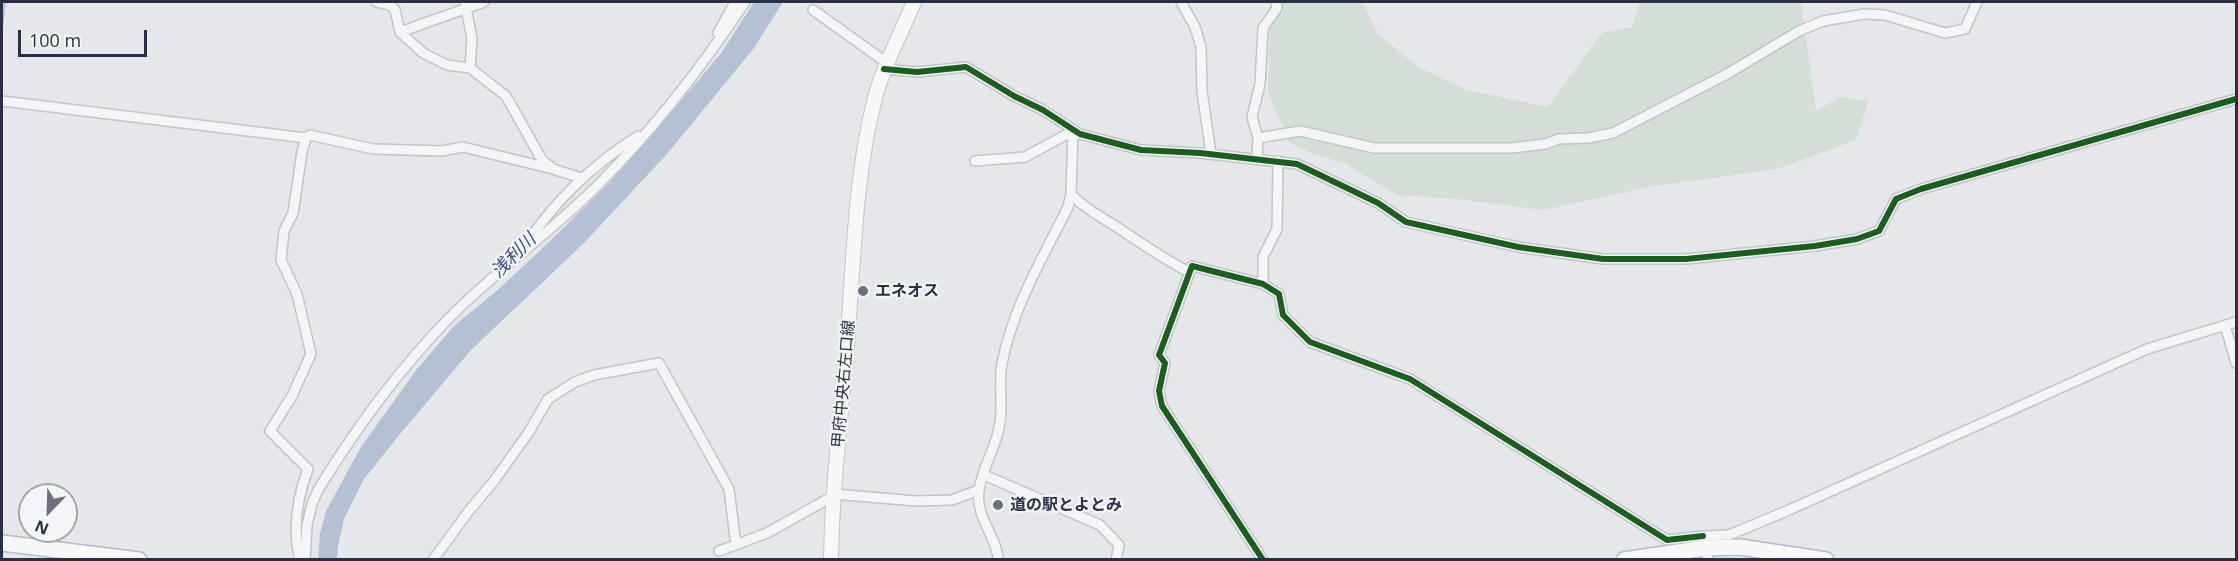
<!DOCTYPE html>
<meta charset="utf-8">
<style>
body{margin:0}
#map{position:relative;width:2238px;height:561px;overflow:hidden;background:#e5e7ea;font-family:"Open Sans",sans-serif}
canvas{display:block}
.frame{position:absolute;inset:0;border:3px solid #2b3144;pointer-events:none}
.north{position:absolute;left:18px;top:483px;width:60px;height:60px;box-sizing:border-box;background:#f3f5f8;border:2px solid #a3a7b0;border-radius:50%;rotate:203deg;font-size:16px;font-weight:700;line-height:24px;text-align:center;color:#2b3144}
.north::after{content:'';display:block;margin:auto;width:21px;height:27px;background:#6c717e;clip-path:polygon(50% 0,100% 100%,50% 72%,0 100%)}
.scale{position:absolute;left:18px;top:30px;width:129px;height:27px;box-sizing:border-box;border:3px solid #2b3144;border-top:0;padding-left:8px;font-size:18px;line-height:21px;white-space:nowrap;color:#2b3144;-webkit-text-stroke:4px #f3f5f8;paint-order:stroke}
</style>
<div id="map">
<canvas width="2238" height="561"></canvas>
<div class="frame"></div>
<div class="north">N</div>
<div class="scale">100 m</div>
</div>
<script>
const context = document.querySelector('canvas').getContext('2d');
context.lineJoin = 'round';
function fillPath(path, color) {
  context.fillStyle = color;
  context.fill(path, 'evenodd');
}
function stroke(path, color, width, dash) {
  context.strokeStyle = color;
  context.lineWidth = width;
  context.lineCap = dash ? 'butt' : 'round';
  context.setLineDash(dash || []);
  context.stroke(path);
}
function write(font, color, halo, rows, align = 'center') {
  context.font = font + ' "Open Sans","Noto Sans JP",sans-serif';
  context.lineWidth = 4.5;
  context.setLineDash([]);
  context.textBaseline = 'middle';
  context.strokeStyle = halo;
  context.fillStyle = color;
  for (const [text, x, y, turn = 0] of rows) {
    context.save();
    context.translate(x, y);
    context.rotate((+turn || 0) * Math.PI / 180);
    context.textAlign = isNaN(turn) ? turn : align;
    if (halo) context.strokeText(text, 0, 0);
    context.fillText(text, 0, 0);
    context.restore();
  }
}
fillPath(new Path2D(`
 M1270,2H1363L1377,33L1418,67L1467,90L1548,107L1602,33L1632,27L1640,2H1801L1816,111L1840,97L1868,101L1856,140L1777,169L1654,186L1543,210L1457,199L1397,195L1344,163L1313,154L1290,143L1268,92Z`), '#d4ddd6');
fillPath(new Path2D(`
 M754,2H783L754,48L667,154L583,244L471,350L400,434L364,479L344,519L338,546L337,559H318L320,533L326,511L361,447L417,369L454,326L500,288L549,242L608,184L653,134L722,52Z`), '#b4c0d4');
stroke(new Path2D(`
 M2,28L5,2`), '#b4c0d4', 2);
const minor = new Path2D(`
 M377,2L390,5L395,10L400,32L423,53L447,65L470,68L506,96L542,160L551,167
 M465,2L472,39L470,68
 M1181,2L1195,27L1201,47L1202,91L1211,154
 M813,10L887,63
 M400,32L484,2
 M721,35L718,33L735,2
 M884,69L917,72L966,67L1014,96L1043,110L1080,134L1141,150L1200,153L1297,164L1378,203L1406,222L1518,247L1603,259H1686L1815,246L1857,239L1879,231L1896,199L1921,189L2236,99
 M2,101L306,138L310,135L373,149L442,151L463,147L553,169L581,178
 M1258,138L1300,131L1374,148H1512L1545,144L1559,139L1588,138L1613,133L1727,74L1799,31L1823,21L1864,14L1885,15L1945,33L1965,29L1977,2
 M1257,158L1258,138L1252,117L1260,84L1263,28L1277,8L1276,2
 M975,161L1025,157L1073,131
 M1071,194C1084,208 1101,217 1117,227C1141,243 1164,259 1189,272
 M526,244C557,199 591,166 638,136
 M1263,284V257L1277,229L1278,161
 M2225,325L2236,363
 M984,475L1100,525L1119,545L1116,560
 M834,494L916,501L952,500L979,490
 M719,551L767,533L828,499L835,498
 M300,560C292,528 297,498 308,469L270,431L292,396L311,354L297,294L281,260L284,231L293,213L302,152L306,138
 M305,560L307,525L312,504L318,490C356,428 400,368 451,316C497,270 551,232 597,186C653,130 702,67 745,2
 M433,560L468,512L494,481L529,432L548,399L575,382L594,375L659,363L729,489L735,538L738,544
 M998,560C998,538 975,518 979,490C982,469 995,449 999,428C1004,407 998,385 1002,364C1012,309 1043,257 1068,207L1071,194L1073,131
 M1263,560L1162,406L1159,391L1165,363L1159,355L1192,266L1263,284L1279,294L1283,315L1310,342L1410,379L1667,540L1703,536
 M1708,560L1703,536L1729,535L1789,510L2147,349L2236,322`);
const primary = new Path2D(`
 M831,560C832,488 841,417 847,346C854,262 854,177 876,94C885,62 902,32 914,2`);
const trunk = new Path2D(`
 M2,543L139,560
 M1624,560L1705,548L1740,547L1826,560`);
stroke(minor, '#c2c4c8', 12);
stroke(primary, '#c2c4c8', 16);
stroke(trunk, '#b7babf', 18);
stroke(minor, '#f4f5f7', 9);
stroke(primary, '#f8f8f8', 14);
stroke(trunk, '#f8f8f8', 15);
stroke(new Path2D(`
 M884,69L917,72L966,67L1014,96L1043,110L1080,134L1141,150L1200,153L1297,164L1378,203L1406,222L1518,247L1603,259H1686L1815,246L1857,239L1879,231L1896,199L1921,189L2236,99
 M1263,560L1162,406L1159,391L1165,363L1159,355L1192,266L1263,284L1279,294L1283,315L1310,342L1410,379L1667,540L1703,536`), '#1b5e20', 6);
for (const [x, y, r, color] of [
 [863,291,6,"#6c717e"],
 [998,505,6,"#6c717e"]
]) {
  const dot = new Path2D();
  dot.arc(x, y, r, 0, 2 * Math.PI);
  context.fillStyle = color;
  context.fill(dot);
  stroke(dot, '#f3f5f8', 2);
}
write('bold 16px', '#2b3144', '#f3f5f8', [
 ["エネオス",875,291],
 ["道の駅とよとみ",1010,505]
], 'left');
write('16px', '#2b3144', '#f3f5f8', [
 ["甲府中央右左口線",844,384,-85]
]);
write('italic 18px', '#354b78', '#f3f5f8', [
 ["浅利川",514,256,-45]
]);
</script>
